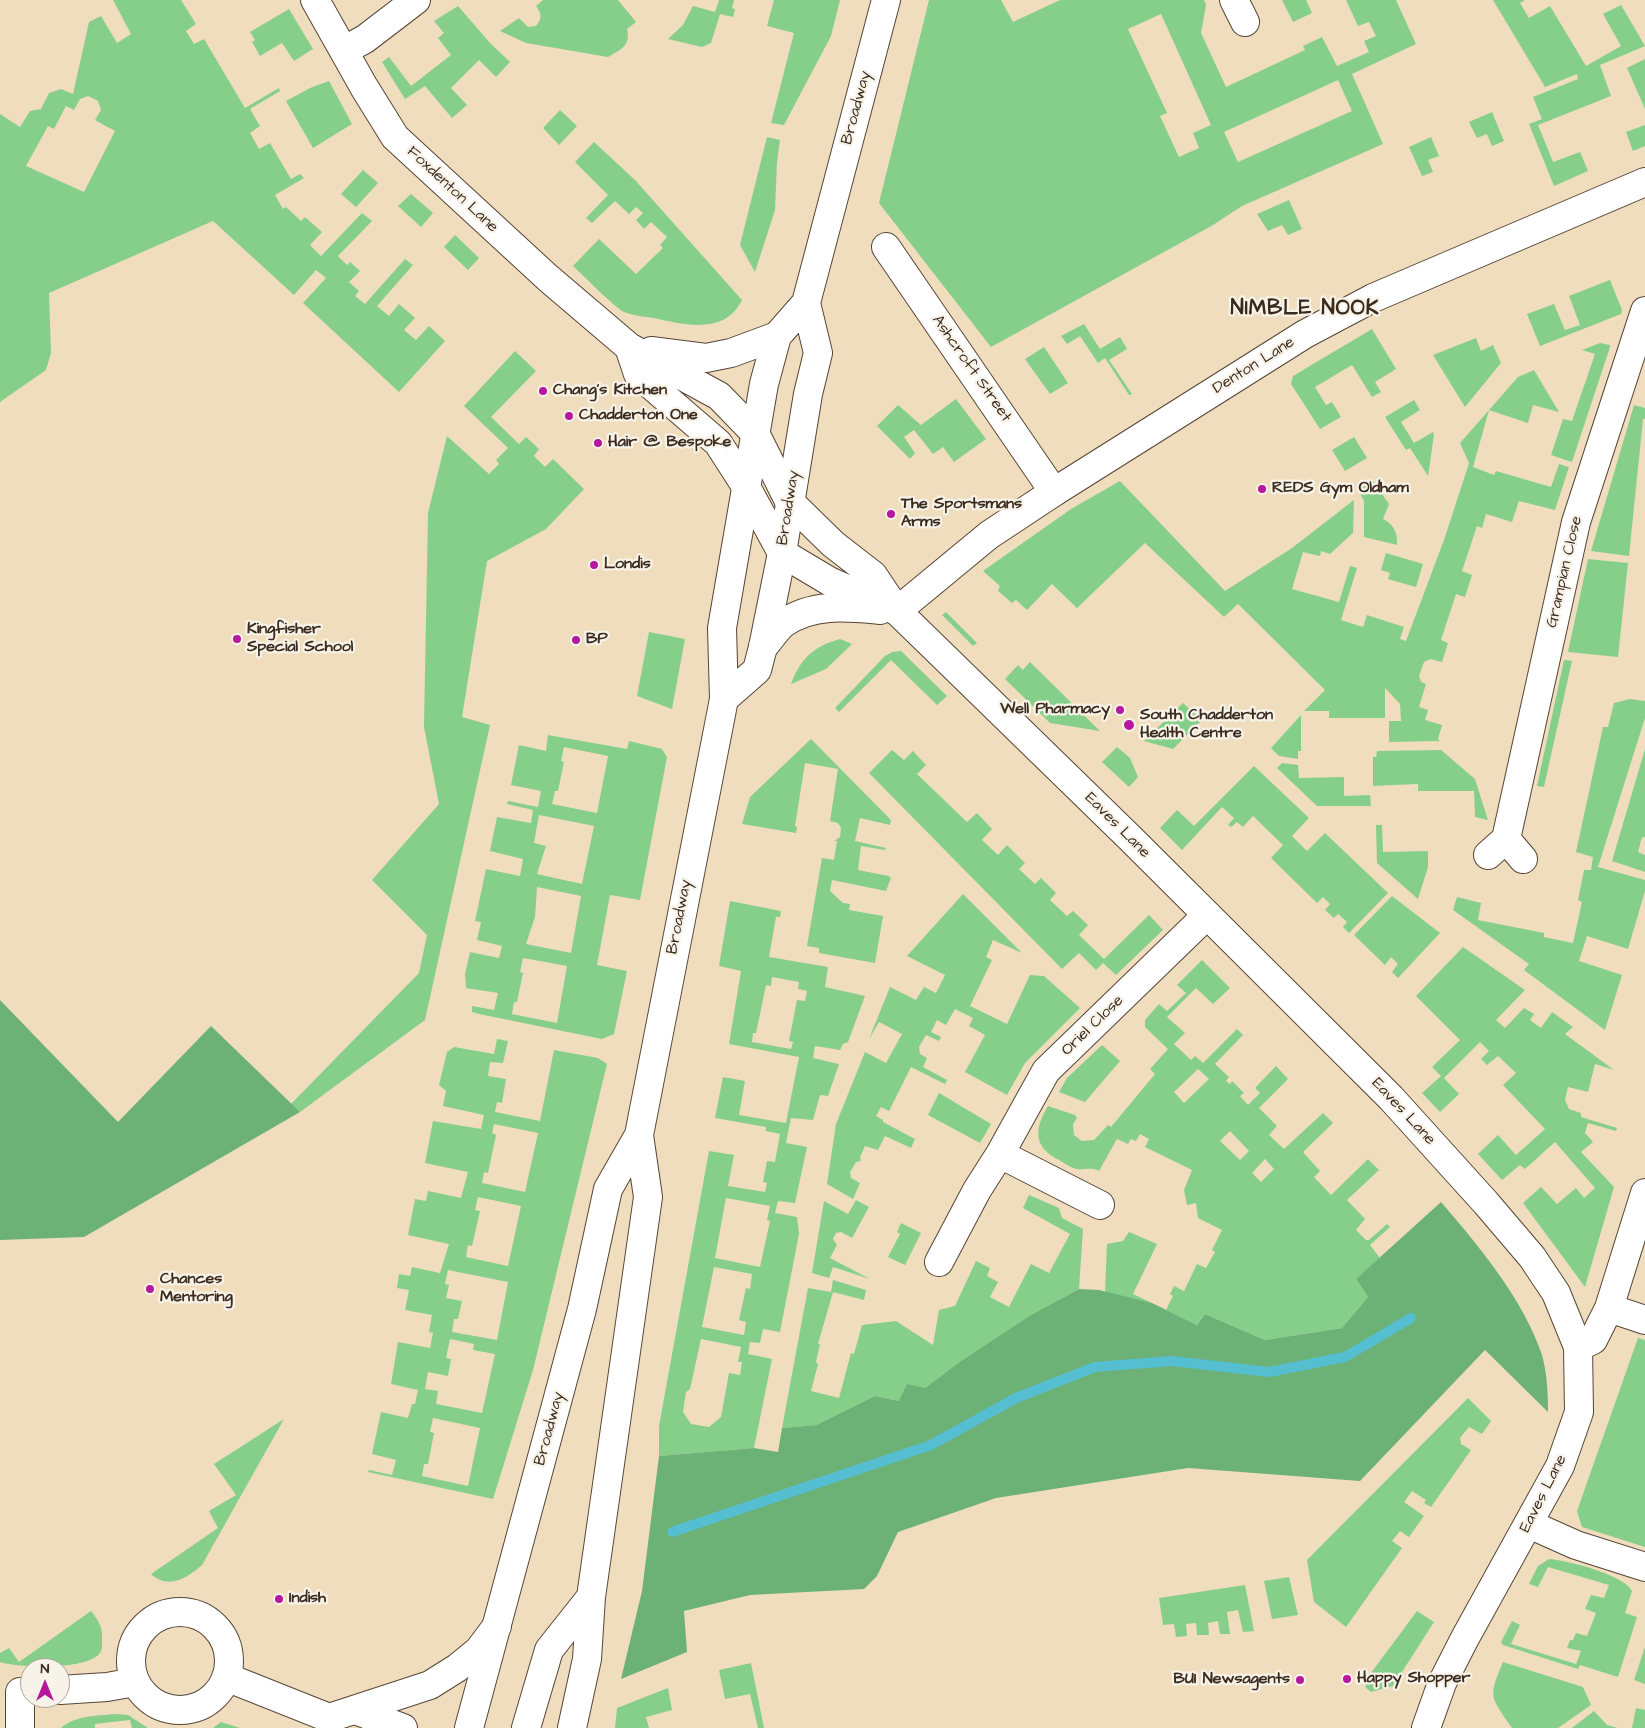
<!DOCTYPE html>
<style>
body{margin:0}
#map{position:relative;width:1645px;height:1728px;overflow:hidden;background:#f0ddbd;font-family:"Architects Daughter",sans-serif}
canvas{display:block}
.north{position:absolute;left:20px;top:1658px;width:50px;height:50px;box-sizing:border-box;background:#f7f3e8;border:1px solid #aca397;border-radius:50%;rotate:0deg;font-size:14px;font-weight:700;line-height:20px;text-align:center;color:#3b2a1e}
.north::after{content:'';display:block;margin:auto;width:18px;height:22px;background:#b5179e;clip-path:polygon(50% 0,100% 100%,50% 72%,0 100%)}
</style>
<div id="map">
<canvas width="1645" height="1728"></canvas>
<div class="north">N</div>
</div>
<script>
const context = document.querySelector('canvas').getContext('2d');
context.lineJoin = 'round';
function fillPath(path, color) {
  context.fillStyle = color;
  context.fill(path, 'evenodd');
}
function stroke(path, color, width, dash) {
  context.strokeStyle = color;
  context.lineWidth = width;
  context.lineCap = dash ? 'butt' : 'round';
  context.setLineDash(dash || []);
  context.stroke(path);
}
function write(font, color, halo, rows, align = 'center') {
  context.font = font + ' "Architects Daughter",sans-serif';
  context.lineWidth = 4.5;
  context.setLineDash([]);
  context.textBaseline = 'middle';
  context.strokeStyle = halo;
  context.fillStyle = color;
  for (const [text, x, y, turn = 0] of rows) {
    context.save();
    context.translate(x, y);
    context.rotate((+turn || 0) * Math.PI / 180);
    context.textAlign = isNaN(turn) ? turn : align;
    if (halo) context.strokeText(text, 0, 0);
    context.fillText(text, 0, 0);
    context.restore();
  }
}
fillPath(new Path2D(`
 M113,0H181L196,24L186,31L194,44L204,39L245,108L279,88L280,91L250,109L260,126L250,133L259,149L270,143L291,179L300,174L304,178L275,195L283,209L286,207L301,221L305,217L322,232L310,245L321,256L362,213L372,221L338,256L347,265L350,262L360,271L349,282L359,291L355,296L365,304L405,259L413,265L377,306L389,316L399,304L415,318L404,330L416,340L429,326L445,341L399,392L303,303L326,278L316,270L294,295L213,221L49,293L51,353L46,370L0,402V114L20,127L30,111L41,109L49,93L61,89L73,94L89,22L101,16L117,43L131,34ZM88,96L98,101L101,110L95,120L115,131L84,192L26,166L48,126L54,129L66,106L74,110L80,99Z
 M543,0H618L636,22L627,29C631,45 622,49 608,57L526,43L500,31L519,18L528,27L536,26C542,18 542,14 536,6Z
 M719,0H734L732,8L735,9L733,17L720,14L711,43L702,47L668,39L683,25L693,6L715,12Z
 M774,0H840L831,36L784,125L771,123L794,33L767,26Z
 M929,0H1001L1013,22L1060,0H1204L1206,5L1201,33L1226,87L1305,50L1303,46L1322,37L1337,66L1369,52L1364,41L1376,36L1369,22L1358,26L1346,0H1396L1416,44L1352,74L1383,144L1242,206L1213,225L991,347L879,203ZM1161,14L1211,125L1193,133L1199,148L1179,157L1160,116L1167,113L1128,29ZM1338,80L1352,111L1238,162L1224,132Z
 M1282,0H1306L1312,13L1293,22Z
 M1493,0H1525L1520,3L1529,18L1550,6L1586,66L1621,46L1603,14L1621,5L1645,46L1600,65L1611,96L1538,125L1553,162L1580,152L1588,171L1554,186L1529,124L1542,119L1533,97L1578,79L1577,74L1545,87Z
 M458,6L490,43L510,62L496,77L479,60L451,88L467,105L452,118L425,86L405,99L382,62L389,57L411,86L415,83L451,55L438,38L444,33L434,21Z
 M289,9L313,49L294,61L282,43L260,56L252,42L255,40L250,32Z
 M1645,59V109L1627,68Z
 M329,81L352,124L313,148L286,101L310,88Z
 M560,110L577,126L559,145L543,128Z
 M1492,112L1504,141L1492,146L1487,134L1477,138L1469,122Z
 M1645,125V146L1633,151L1626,132Z
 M767,137L780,140L777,162L775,210L755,272L740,245Z
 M1431,137L1439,156L1428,160L1433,172L1422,176L1409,147Z
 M594,142L635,180L742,300C725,335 685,325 654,318C645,317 631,315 624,312C615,308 583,275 573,266L599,239L636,274L663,248L660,245L667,237L651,222L644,229L636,220L643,213L636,207L629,214L615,201L592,223L586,218L608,195L575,162Z
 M363,170L378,183L356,207L341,194Z
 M411,194L433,213L421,227L398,206Z
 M1289,200L1302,229L1288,235L1282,225L1268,231L1257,214Z
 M455,235L479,258L468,270L444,247Z
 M1610,280L1622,310L1621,314L1540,346L1527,314L1554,304L1565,330L1580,325L1569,296Z
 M1084,324L1100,349L1120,337L1127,349L1109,360L1132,394L1129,395L1105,358L1098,363L1080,336L1067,344L1061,336Z
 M1372,329L1396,369L1375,382L1381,392L1372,397L1352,365L1315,387L1326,405L1332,402L1341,417L1320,429L1291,384L1293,376Z
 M1476,338L1481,351L1493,345L1501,363L1465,407L1433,355Z
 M1600,343L1610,345V347L1572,462L1551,455L1563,419L1572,421L1595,354L1582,350Z
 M1044,347L1068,383L1050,394L1025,359Z
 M515,351L536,371L491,417L519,444L526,437L539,449L534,456L545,467L553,459L584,489L546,529L487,561L462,717L490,725L425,1020L300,1112L291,1104L419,973L427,935L372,880L439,804L424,727L428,513L447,436L489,474L499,464L496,460L508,448L464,406Z
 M1534,370L1559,412L1533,405L1528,423L1489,410L1473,467L1494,475L1496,471L1551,487L1559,464L1569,467L1555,510L1519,501L1512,522L1486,514L1482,528L1477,526L1462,571L1472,575L1465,597L1456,594L1441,640L1448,643L1442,662L1430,659L1424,662L1419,676L1421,682L1426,684L1419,707L1428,710L1425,720L1442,725L1438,739L1440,741L1389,742V721H1401L1400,704L1385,688V718H1329V711H1304L1325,690L1238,604L1224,617L1145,543L1077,608L1052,584L1027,610L1016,600L1012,603L998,591L1000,586L983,571L1071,509L1120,481L1225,591L1292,548L1354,500L1353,533L1330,554L1321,551L1320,556L1303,552L1292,589L1339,602L1350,566L1357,568L1341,620L1363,627L1367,615L1404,627L1400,639L1406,641L1444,540L1469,463L1460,443L1518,377Z
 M956,399L986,439L954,462L943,447L933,454L914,430L904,437L915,453L910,459L877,426L898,405L921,425Z
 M1414,400L1420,410L1401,422L1414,443L1433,432L1434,435L1428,476L1410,448L1406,450L1385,417Z
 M1634,405L1645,408V419H1643L1629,556L1591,551Z
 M1354,437L1367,458L1345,471L1332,450Z
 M1373,481L1389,504L1383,519C1394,524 1398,534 1397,545L1364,537V501L1358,490Z
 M1386,553L1423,564L1416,587L1388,579L1390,573L1381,570Z
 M1588,559L1628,563L1618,657L1568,652Z
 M946,612L977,643L973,646L942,615Z
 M649,632L685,639L672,709L637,696Z
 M840,639L852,644L826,669L791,684C800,659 814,646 840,639Z
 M901,651L947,696L937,705L891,660L839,712L835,708L885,656L892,652Z
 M1564,660L1572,661L1544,787L1537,786Z
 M1030,662L1100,731L1050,723L1005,679L1018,665L1023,670Z
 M1630,699L1645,701V718L1598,867L1645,880V891L1628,949L1587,936L1579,961L1622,975L1605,1030L1524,970L1529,964L1453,910L1457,897L1481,903L1478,920L1544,933V937L1573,943L1582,902L1578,900L1584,870H1591L1593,857L1576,852L1603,727H1608L1614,703Z
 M1183,703L1202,720L1173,749L1144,741Z
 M1301,715V751H1298V759L1279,756L1271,748Z
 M548,735L627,749L629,741L662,749L667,757L640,900L610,895L597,965L627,971L614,1034L602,1039L479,1014L472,1012V1006L494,1010L498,993L466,988L465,974L470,952L499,958L502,946L477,940L481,922L475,921L486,869L520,876L523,859L490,851L497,817L531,823L533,810L507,804L508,801L538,807L541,791L511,785L519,745L546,751ZM564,747L608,756L597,813L552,804L555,791H558L564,762L561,761ZM539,815L594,826L582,884L537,874L546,846L534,843ZM537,887L581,896L571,953L526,944L535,917ZM523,958L567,966L557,1023L512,1014L514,1002H517L523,973L520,972Z
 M811,739L891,820L890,825L860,818L855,841L886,848L885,850L861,846L858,870L889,876L891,878L886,891L832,880L830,891L843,903L850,904L849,910L883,916L875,963L819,953V948L807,946L822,858L834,860L837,841H834L840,837L841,828L838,823L830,821L838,769L805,763L795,826L797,827L796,833L742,824L750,797Z
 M1117,747L1130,758L1138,777L1129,787L1102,762Z
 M1645,749V837H1642L1638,852L1645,855V872L1612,861Z
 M892,750L904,760L913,751L926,765L917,774L967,822L977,813L992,829L982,840L998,855L1007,845L1025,863L1019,869L1035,884L1041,878L1056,893L1050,900L1067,916L1073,911L1088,925L1079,935L1104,959L1149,915L1163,930L1116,975L1103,963L1096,970L1079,953L1062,969L869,773Z
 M1441,750L1475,779L1488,820L1475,817L1474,791H1418V784L1373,786V757H1376L1377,751Z
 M1282,763L1298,765L1299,778L1344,777V796L1370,795L1371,806H1317L1277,768Z
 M1254,766L1309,818L1292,836L1307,851L1325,833L1388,893L1349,933L1343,927L1347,922L1338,914L1334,918L1325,910L1330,904L1323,897L1317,903L1271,858L1283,845L1253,816L1243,827L1237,822L1231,827L1228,825L1234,818L1222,807L1182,850L1160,828L1177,810L1194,826Z
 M1376,825H1382L1383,852L1428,851V867L1418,899L1377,863Z
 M963,894L1022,953L993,940L986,957L992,960L970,1006L1007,1024L1030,975L1044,976L1080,1008L1025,1063L1007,1095L965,1072L985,1035L969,1026L973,1018L955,1009L946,1025L937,1020L931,1032L941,1037L939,1041L926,1035L919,1047L920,1054L927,1058L923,1067L947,1080L945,1084L911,1067L889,1111L881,1107L876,1116L883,1120V1122L915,1139L911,1148L885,1136L878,1150L865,1146L860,1157L861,1161L856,1162L850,1172L851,1178L860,1183L853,1199L827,1184L836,1124L865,1052L886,1063L902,1034L879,1022L869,1039L890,987L916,1000L924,987L936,993L945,975L907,956Z
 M1392,896L1440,933L1398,978L1392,972L1398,964L1391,957L1385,965L1354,935Z
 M730,901L781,911L780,917H776L769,957L828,967L825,987L865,996L848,1042L843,1044L840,1050L815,1046L813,1058L839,1064L828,1096L820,1095L813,1120L791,1118L786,1143L807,1147L795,1203L778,1201L775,1213L797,1217L799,1234L780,1332L763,1329L760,1343L750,1342L748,1354L772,1359L754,1448L659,1456V1426L709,1151L734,1155L728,1186L765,1192L767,1183L763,1182L767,1161L775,1162L780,1134L766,1131V1127L715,1118L723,1077L745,1081L739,1115L786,1123L799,1057L729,1044L741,971L719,966ZM772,977L799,982L798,989L807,991L805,1001L797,1000L789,1041L793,1042L791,1049L752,1042L753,1033H756L766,985L771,986ZM726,1198L770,1206L767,1220L770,1221L760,1267L715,1258ZM714,1267L752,1274L750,1289L746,1288L739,1320L746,1322L744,1335L702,1327ZM701,1339L741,1347L738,1362H742L740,1375L729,1373L721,1417L709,1427L691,1424L683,1412L686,1392L690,1389Z
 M1463,947L1525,990L1496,1020L1505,1028L1524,1008L1534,1014L1530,1020L1541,1028L1552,1012L1573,1027L1565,1034L1614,1070L1595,1064L1588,1092L1568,1087L1565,1100L1569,1109L1581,1113V1117L1617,1128L1616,1131L1588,1123L1585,1133L1593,1142L1581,1152L1614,1187L1585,1287L1523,1203L1541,1187L1557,1204L1576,1188L1584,1198L1595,1188L1555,1142L1525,1169L1520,1165L1502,1180L1478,1154L1498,1135L1516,1155L1545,1129L1503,1085L1516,1073L1498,1056L1487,1065L1481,1059L1489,1051L1480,1042L1444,1078L1459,1094L1440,1112L1422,1093L1441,1076L1432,1067L1460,1040L1416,996Z
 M1202,960L1230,988L1213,1004L1196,988L1167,1017L1185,1033L1174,1044L1191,1060L1195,1056L1203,1063L1237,1029L1243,1035L1215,1064L1229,1077L1226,1081L1230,1084L1232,1081L1244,1093L1240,1096L1248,1105L1260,1093L1255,1088L1276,1066L1288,1079L1259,1108L1277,1126L1269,1135L1284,1149L1323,1113L1333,1123L1303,1152L1320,1171L1314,1177L1331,1195L1368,1159L1379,1170L1347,1200L1365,1219L1356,1230L1366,1240H1369L1387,1224L1390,1227L1370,1245L1380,1258L1356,1279L1368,1297L1342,1328L1265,1340L1205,1314L1197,1325L1166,1310L1173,1296L1170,1294L1174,1286L1184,1291L1197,1264L1206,1268L1215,1252L1212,1250L1222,1230L1198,1218L1196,1203L1187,1205L1184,1190L1192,1170L1145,1147L1149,1139L1140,1134L1136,1141L1131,1139L1128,1144L1117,1139L1099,1171C1090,1167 1086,1170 1077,1169C1071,1168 1064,1163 1059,1160C1033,1147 1034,1129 1048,1106L1075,1115L1077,1118L1073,1124L1074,1135L1082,1141L1094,1140L1108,1125L1111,1127L1155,1074L1150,1069L1168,1049L1145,1027V1020L1159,1004L1167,1011L1186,993L1177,985ZM1198,1069L1209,1079L1184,1103L1174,1092ZM1230,1131L1249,1151L1240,1160L1220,1141ZM1265,1159L1274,1169L1261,1182L1252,1173Z
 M497,1039L508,1041L503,1063L490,1062L488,1076L506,1079L502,1103L497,1102L495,1112L540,1121L554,1050L598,1058L607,1064L533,1370L493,1499L368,1472L369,1470L392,1475L396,1460L372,1454L381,1412L408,1418L412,1404H415L418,1390L391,1384L398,1342L430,1348L433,1333L429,1332L432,1315L405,1310L409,1290L397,1288L399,1274L410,1276L412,1267L440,1273L449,1244L408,1235L415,1199L426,1201L428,1191L461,1198L468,1172L425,1163L433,1121L481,1129L484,1115L443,1106L446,1091L439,1085L447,1052L454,1047L494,1054ZM494,1124L538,1133L525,1192L482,1183L484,1172L488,1173L496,1135L492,1133ZM478,1197L521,1206L508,1266L466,1257L468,1245L472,1246L480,1211L475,1210ZM448,1270L508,1282L497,1340L452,1332L454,1319H458L462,1301L446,1298L449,1285L445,1284ZM450,1339L474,1344L473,1350L495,1354L482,1413L436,1404L438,1391L425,1389L428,1372L448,1376L451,1359L446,1358ZM433,1418L480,1428L468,1486L422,1476L424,1464H428L434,1433L430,1432Z
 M1102,1045L1120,1061L1085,1102L1059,1092L1067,1078Z
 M939,1093L991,1124L980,1143L928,1115Z
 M1029,1195L1059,1208L1062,1218L1083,1229L1079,1289L1029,1316L958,1363L925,1388L899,1401L875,1396L819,1425L782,1428L808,1288L831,1292L833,1280L866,1290L864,1300L833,1292L818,1344H820L816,1362L818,1364L811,1391L839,1398L851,1353L854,1354L862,1325L896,1321L933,1345L939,1310L955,1306L976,1261L990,1268L987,1276L998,1282L990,1297L1009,1307L1031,1264L1049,1273L1070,1234L1023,1208Z
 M856,1200L869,1207L852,1238L841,1232L836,1233L833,1239L837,1245L830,1258L870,1279L833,1267L829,1278L812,1273L824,1201L848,1214Z
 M901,1223L921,1233L905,1265L888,1257L900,1234L897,1232Z
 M1129,1232L1157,1244L1133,1294L1152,1303L1105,1293L1107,1244L1123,1241Z
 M1638,1338L1645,1340V1547L1582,1527L1577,1511Z
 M1468,1398L1491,1421L1482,1434L1469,1427L1460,1438L1461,1444L1471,1450L1431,1507L1424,1503L1426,1500L1412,1491L1404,1502L1424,1516L1409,1537L1400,1531L1392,1541L1402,1548L1346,1627L1314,1602L1307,1560Z
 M284,1419L202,1565C187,1578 169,1590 151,1574L218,1528L209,1511L236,1495L214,1464Z
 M1549,1559C1566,1560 1625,1575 1632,1591L1625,1613L1637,1617L1618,1677L1580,1665L1578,1669L1503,1645L1501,1642L1512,1621L1520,1625L1511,1644L1576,1664L1581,1651L1567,1648L1570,1640H1573L1576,1633L1587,1636L1596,1613L1585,1609L1591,1595L1604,1598L1609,1585L1548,1567L1538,1587L1529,1584L1538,1566Z
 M1289,1577L1298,1615L1272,1619L1264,1581Z
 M1245,1585L1254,1631L1243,1632L1238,1610L1227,1612L1230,1634H1220L1218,1621L1208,1623L1209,1635H1197L1196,1623L1186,1624L1187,1636L1176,1637L1174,1624L1163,1625L1159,1598Z
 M91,1611C98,1620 103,1627 102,1639C102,1644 103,1650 99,1654C86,1670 19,1668 0,1662V1653L9,1648L19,1662Z
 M1417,1611L1434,1622L1393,1686L1371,1692L1366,1688L1365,1681Z
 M1645,1647V1684L1634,1680Z
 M1503,1662L1583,1687L1591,1705L1558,1728H1512C1490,1696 1488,1698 1503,1662Z
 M751,1663L764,1728H758L750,1694L725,1699L719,1670Z
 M668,1688L672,1710L646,1717L649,1728H615L617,1708Z
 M1636,1708L1645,1710V1728H1632Z
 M1594,1711L1607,1725L1618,1728H1572Z
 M115,1714L128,1715L148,1728H132L130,1720L95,1724V1728H61C76,1715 96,1716 115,1714Z
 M221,1722L240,1728H213Z`), '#86cf8b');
fillPath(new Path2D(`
 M0,1000L118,1122L211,1026L300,1112L84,1237L0,1240Z
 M1441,1202C1478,1245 1524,1300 1542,1355C1547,1373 1548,1393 1548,1412L1485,1350L1360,1481L1188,1468L996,1498L898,1532L877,1576L864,1589L750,1595L684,1611L687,1652L621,1679L642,1591L659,1456L754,1448L778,1452L782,1428L817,1425L875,1396L899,1401L907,1384L925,1388L958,1363L1029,1316L1079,1289L1099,1290L1152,1303L1197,1325L1205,1314L1265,1340L1342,1328L1368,1297L1356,1279Z`), '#6cb277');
stroke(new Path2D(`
 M672,1532L931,1445L1016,1398L1095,1367L1172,1361L1269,1372L1345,1357L1411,1318`), '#55bed1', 10);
const minor = new Path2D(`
 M1234,0L1245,22
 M345,50L365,39L416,0
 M886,247L1054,492
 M1506,839L1523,859
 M1488,855L1506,839L1576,522L1645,311
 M1000,1154L1100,1205
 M939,1262L977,1190L1000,1154L1046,1071L1207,915
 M1609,1308L1645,1320
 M1578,1347L1593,1340L1609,1308L1645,1193
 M1529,1524L1576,1545L1645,1567
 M131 1661a49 49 0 1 1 98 0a49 49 0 1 1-98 0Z
 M226,1677L329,1718L430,1685L457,1668L479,1650L497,1626
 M60,1690L107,1687L135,1682
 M355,1710L403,1728
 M20,1728V1692`);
const tertiary = new Path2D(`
 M897,611L989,535L1054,492L1305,334L1373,298L1645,182`);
const secondary = new Path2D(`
 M315,0L364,87L395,137L548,278L629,347L719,396L755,433L789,501L833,544L873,575L897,611L1129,837L1391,1098L1486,1203L1532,1257L1556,1293L1578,1347L1579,1412L1560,1466L1465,1638L1442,1683L1426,1728
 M629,347L638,374L718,443L745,485L782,553L829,581L897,611
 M651,351L706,358L731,353L777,336
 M763,647C770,640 776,629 784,623C813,603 847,607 880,610`);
const trunk = new Path2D(`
 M724,699L757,670L763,647L782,553L808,394L818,353L806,303
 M469,1728L582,1309L608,1189L639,1135L724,699L722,628L764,384L777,336L806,303L886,0
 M526,1728L549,1650L591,1597
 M572,1728L587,1659L591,1597L648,1197L639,1135`);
stroke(minor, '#564536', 30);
stroke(tertiary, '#564536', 30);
stroke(secondary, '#564536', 30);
stroke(trunk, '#564536', 30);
stroke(minor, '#fff', 28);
stroke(tertiary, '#fff', 28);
stroke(secondary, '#fff', 28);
stroke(trunk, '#fff', 28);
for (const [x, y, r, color] of [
 [543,391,5,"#b5179e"],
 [569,416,5,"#b5179e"],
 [598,443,5,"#b5179e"],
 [1262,489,5,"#b5179e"],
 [891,514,5,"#b5179e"],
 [594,565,5,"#b5179e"],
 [237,639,5,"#b5179e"],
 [576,640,5,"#b5179e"],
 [1120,710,5,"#b5179e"],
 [1129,725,6,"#b5179e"],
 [150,1289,5,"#b5179e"],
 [279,1599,5,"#b5179e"],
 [1347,1679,5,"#b5179e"],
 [1300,1680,5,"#b5179e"]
]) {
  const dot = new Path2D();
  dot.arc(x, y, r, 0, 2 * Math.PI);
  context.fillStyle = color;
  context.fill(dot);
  stroke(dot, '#f7f3e8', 2);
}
write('16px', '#3b2a1e', '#f7f3e8', [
 ["Broadway",857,108,-75],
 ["Foxdenton Lane",452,190,43],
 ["Denton Lane",1254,366,-32],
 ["Ashcroft Street",971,369,55],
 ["Broadway",789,508,-81],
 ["Grampian Close",1565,572,-77],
 ["Eaves Lane",1117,826,45],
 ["Broadway",680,917,-79],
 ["Oriel Close",1093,1026,-44],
 ["Eaves Lane",1403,1112,47],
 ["Broadway",550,1429,-75],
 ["Eaves Lane",1544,1494,-63]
]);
write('bold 16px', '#3b2a1e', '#f7f3e8', [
 ["Chang's Kitchen",553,391],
 ["Chadderton One",579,416],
 ["Hair @ Bespoke",608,443],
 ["REDS Gym Oldham",1272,489],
 ["The Sportsmans",901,505],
 ["Arms",901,523],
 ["Londis",604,565],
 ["Kingfisher",247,630],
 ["Special School",247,648],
 ["BP",586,640],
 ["Well Pharmacy",1110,710,"right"],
 ["South Chadderton",1140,716],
 ["Health Centre",1140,734],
 ["Chances",160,1280],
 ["Mentoring",160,1298],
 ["Indish",289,1599],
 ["Happy Shopper",1357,1679],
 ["BUI Newsagents",1290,1680,"right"]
], 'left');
context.letterSpacing = '1px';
write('bold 21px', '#3b2a1e', '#f7f3e8', [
 ["NIMBLE NOOK",1305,310]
]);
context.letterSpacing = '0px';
</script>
